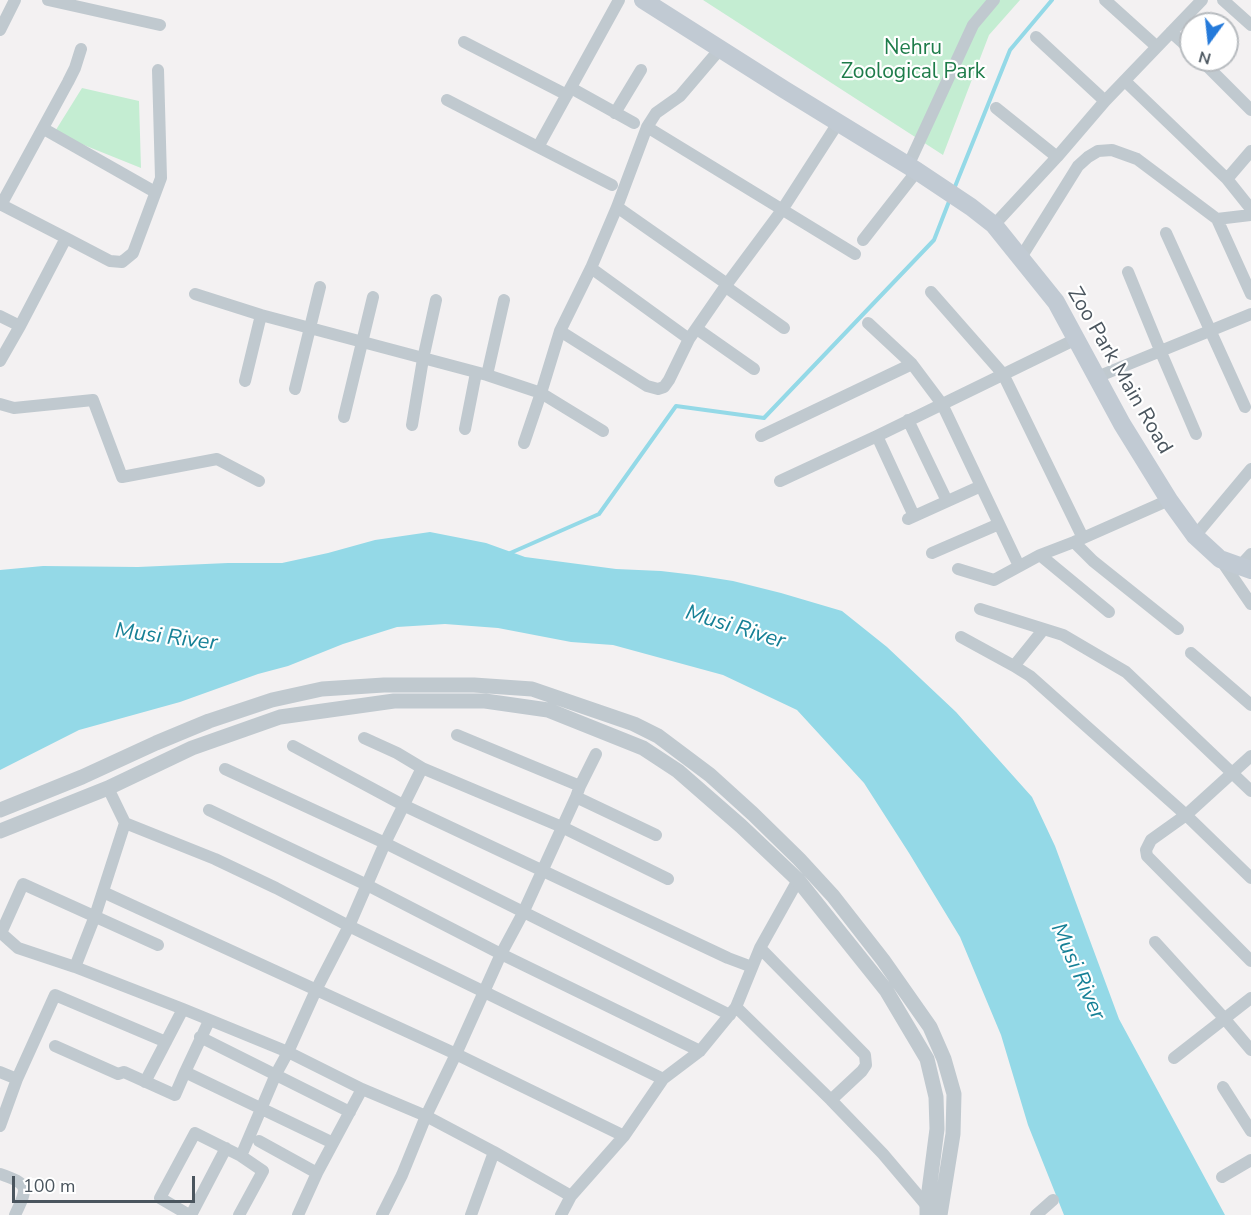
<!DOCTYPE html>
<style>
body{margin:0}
#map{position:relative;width:1251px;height:1215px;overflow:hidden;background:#f3f1f2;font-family:"Nunito Sans",sans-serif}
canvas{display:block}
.north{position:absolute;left:1179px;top:12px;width:60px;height:60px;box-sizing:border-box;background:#fff;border:2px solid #b7bbbf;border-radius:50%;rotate:195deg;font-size:16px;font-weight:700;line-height:24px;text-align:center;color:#4a555e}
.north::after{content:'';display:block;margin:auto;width:21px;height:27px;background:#257ada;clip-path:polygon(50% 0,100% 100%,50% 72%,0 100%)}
.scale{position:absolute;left:12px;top:1176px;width:183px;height:27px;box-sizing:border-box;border:3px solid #4a555e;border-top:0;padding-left:8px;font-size:18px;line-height:21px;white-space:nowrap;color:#4a555e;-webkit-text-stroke:4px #fff;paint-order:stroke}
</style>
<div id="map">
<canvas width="1251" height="1215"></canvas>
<div class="north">N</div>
<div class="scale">100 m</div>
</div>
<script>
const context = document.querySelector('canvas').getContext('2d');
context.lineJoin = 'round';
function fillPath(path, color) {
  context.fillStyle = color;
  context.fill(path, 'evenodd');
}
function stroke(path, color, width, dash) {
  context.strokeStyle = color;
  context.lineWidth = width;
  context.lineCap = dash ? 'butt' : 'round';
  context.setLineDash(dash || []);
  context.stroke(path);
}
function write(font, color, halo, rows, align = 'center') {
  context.font = font + ' "Nunito Sans",sans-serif';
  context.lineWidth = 4.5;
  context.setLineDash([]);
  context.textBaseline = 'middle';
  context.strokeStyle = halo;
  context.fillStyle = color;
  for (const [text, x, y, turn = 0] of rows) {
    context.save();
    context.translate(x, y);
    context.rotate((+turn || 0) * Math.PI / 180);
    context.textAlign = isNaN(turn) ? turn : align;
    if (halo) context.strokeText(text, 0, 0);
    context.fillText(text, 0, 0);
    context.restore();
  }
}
fillPath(new Path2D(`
 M703,0H1020L989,35L943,155Z
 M82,88L139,101L141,168L54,133Z`), '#c4edd2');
fillPath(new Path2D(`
 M430,532L486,543L525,557L616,569L661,571L695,575L733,581L781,593L842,611L887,647L956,712L1032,797L1055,846L1119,1019L1225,1215H1064L1028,1125L1001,1035L960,937L909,853L864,783L797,710L723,675L613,645L571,642L498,628L445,624L397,627L343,644L288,666L258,674L180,702L79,730L0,770V570L43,566L138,567L228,563H282L328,553L375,540Z`), '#94d9e7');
stroke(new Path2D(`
 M954,189L1010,50L1052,0
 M508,554L599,514L676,406L764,418L934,240L950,199`), '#94d9e7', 4);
stroke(new Path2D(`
 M48,0L160,25
 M1105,0L1156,46
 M1223,0L1251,25
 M0,30L15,0
 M1171,32L1191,50
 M1036,37L1105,101
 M464,42L567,95
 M1201,60L1251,110
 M1125,81L1227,179L1251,209
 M571,88L634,123
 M447,100L538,147L619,0
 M996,108L1057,157
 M615,113L641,70
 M647,127L656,113L680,96L720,49
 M44,129L155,192
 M538,147L612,185
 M908,166L973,25L994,0
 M1227,179L1251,151
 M0,204L66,238
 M1,205L68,82L75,68L81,49
 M617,207L727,284
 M1217,219L1251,215
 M994,225L1057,157L1105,101L1202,0
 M1166,233L1245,407
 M863,240L917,171
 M1020,259L1078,166L1088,157L1098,151L1112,150L1137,159L1217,219L1251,294
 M591,268L689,339
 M1128,272L1160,350L1196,434
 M726,287L784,328
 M931,292L1003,374L1083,538
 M195,294L261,315L487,375L541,393L560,331L591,268L617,207L647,127L855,254
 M0,316L20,326
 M868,323L912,364L942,404L1019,566
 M697,329L754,369
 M560,331L647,386L658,389L664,387L669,380L689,339L727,284L782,210L838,123
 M0,361L20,326L66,238L110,261L122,262L133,253L161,178L158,70
 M487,375L504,300
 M1097,377L1251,314
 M245,381L261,315
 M295,389L320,287
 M0,404L14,408L93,400L122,477L217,459L259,481
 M344,417L373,297
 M908,420L947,501
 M412,425L423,359L436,300
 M465,429L476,373
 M761,436L912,364
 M877,436L914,516
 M524,443L541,393L603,431
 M780,481L877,436L1076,339
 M908,519L981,486
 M1195,536L1251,469
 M1074,542L1093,561L1178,629
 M932,553L999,524
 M1040,555L1109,612
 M1221,560L1251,604
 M1240,566L1251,554
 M958,569L994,580L1040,555L1074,542L1169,500
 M980,609L1063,635L1126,672L1251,791
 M961,637L1014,666L1043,630
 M1191,653L1251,705
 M1014,666L1030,676L1186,815L1251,878
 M457,735L580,786L576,797L656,835
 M293,746L403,805L728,958L752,967
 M1251,756L1186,815L1151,840L1146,850L1147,856L1251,961
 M422,768L562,827L668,879
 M225,769L385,843L730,1015
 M580,786L596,754
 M209,810L367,885L501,954L700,1051
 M125,823L215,859L276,888L349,926L663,1079
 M103,892L456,1054L624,1136
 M1155,942L1224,1018L1251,1050
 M158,945L23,884L1,933L18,948L75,967L183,1009L288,1052L362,1089L426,1116L494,1152L571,1196
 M760,948L865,1055L866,1065L862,1071L831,1100
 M75,967L95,916L125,823L108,788
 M736,1007L831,1100L883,1154L927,1206
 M209,1021L185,1072L333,1143
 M200,1037L350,1112
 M55,1046L118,1074L124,1072L175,1095L185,1072
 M1174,1058L1251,998
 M0,1072L17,1079
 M145,1082L183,1009
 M1223,1087L1251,1131
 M0,1126L17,1079L55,995L166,1042
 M259,1141L317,1173
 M241,1156L276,1074L288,1052L316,990L349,926L385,843L422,768L397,753L364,738
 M0,1174C30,1184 28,1188 15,1215
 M1222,1177L1251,1160
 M189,1215L160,1198L195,1133L241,1156L263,1171L239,1215
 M191,1215L226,1148
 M298,1215L317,1173L362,1089
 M382,1215L402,1175L426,1116L456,1054L501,954L523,913L576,797
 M471,1215L494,1152
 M561,1215L571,1196L624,1136L663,1079L700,1051L736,1007L760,948L798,880
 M1036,1215L1053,1200`), '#c0c9cf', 12);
stroke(new Path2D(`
 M0,810L82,777L156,743L209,721L272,700L322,689L384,685H474L532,689L634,724L658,736L710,775L753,814L799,859L833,896L883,960L930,1027L944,1059L954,1094L953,1134L940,1215
 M0,831L108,788L192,748L280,717L394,701H485L548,710L643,748L678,771L741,826L798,880L886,990L927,1059L936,1097L937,1129L927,1206V1215`), '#c0c9cf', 15);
stroke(new Path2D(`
 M643,0L785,90L917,171L971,207L994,225L1056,302L1122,424L1169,500L1195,536L1220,559L1251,570`), '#c1cad3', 18);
write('21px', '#1e7c4a', '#fff', [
 ["Nehru",913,49],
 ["Zoological Park",913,73]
]);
write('21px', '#4a555e', '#fff', [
 ["Zoo Park Main Road",1119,371,60]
]);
write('italic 22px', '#168096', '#fff', [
 ["Musi River",735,628,17],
 ["Musi River",166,638,7],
 ["Musi River",1077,972,66]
]);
</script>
